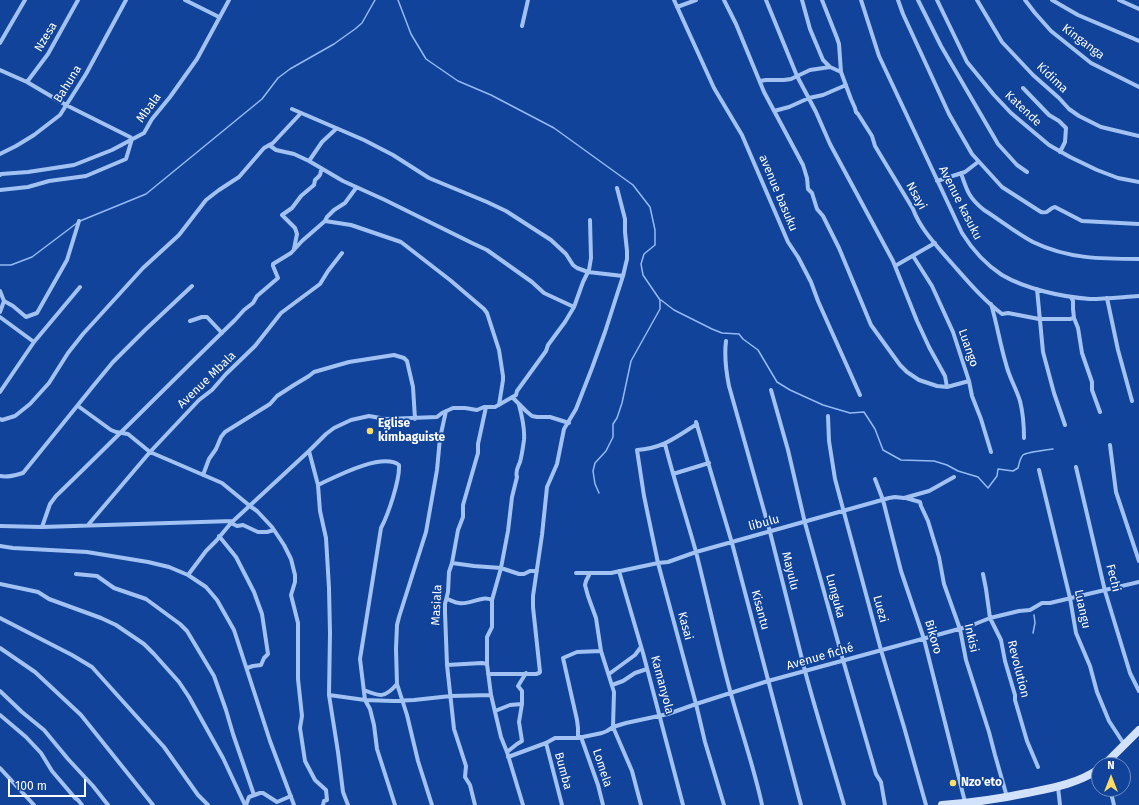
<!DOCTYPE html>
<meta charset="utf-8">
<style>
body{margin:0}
#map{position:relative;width:1139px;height:805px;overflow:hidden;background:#104399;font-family:"Fira Sans",sans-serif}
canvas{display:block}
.north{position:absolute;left:1091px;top:757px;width:40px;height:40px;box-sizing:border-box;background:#104399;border:1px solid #708ec2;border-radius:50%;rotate:0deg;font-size:11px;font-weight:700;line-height:16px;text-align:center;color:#fff}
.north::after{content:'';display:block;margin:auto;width:14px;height:18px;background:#ffdd65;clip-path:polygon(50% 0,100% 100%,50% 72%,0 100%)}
.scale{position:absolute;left:8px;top:779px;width:78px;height:18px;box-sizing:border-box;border:2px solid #fff;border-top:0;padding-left:5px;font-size:12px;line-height:14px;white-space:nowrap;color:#fff;-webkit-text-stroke:3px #104399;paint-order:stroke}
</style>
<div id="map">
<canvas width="1139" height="805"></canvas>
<div class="north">N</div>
<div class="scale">100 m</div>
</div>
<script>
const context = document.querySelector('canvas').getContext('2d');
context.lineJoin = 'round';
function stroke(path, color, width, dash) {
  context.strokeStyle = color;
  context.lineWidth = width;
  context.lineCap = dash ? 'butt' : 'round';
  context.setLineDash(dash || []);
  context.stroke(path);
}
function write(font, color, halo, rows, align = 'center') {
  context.font = font + ' "Fira Sans",sans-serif';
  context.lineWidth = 3.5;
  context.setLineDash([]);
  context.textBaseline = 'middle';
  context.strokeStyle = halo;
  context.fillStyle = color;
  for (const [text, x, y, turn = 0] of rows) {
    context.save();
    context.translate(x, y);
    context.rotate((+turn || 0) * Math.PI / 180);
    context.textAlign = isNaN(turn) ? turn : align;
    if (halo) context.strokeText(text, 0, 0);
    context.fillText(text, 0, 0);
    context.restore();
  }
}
stroke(new Path2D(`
 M398,0L411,34L426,59L458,81L491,95L554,128L633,185L650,207L655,230V245L644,254L641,264L643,275L660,300V309L631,361L622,403L617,418L613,424V437L606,451L595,463L593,471L595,484L599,493
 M80,221L146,194L262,99L278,78L290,69L334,44L355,29L362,23L375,0
 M0,265H11L32,257L77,223
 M661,300L674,310L712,329L722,333L739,334L743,339L758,350L777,382L790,390L823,405L850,413L864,412L875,429L883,450L901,460L934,461L947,465L958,471L978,477L988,488L997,476L998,469L1013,471L1018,468C1019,464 1020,458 1023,455C1027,452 1047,450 1053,449
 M1033,633L1035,623L1034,615`), '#94bbf8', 1.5);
stroke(new Path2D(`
 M185,0L219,17
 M674,0L714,88L742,135L788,242L798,257L811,282L818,301L860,395
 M724,0L736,24L764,92L803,165L807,178L808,189L812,193L817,209L823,216L839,248L871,325L900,365L907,372L919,380L937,386L947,387L969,381
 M766,0L797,76L816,112L830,144L893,261L917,321L929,347L945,376L947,387
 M802,0L810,29L823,60L830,67L841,72
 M822,0L837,38L839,44L841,72L851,99L855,108L856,112L858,114L872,136L875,146L884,161L913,209C920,228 935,244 948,259C965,278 982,299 1002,314L1008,313L1039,319H1070L1074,318
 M861,0L879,56L962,233C972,249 985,264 1002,275C1026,289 1062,297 1090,299C1106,299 1123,297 1139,296
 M898,0L903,14L949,114L972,154L1002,187L1041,212C1050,214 1048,208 1055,207L1082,221L1139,224
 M918,0L941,46L998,144L1017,165L1027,172
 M937,0L967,62L994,95L1011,113L1049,145L1070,157L1097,170L1118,178L1139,182
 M977,0L1002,42L1033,75L1059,98L1069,109L1079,116L1101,127L1139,136
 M1025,0L1035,13L1051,31L1091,63L1139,87
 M1052,0L1078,15L1139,41
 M1119,0L1139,9
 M677,7L696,0
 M522,26L528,0
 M0,43L25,0
 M0,70L27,82L66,105L130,137L132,139
 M760,81L766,80H784L791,79L810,70L830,67
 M27,82L48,54L78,0
 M1023,88L1049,115L1059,121L1066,128L1065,142L1060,152
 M292,109L364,140L393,155L429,178L487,202L506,211L551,240L566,254L573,265L577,268L588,272L623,276
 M774,111L789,107L809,98L823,95L846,85
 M269,145L276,150L294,154L309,161L343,181L385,200L472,243L487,250L532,282L544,293L574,307
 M0,154L16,146L34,135L60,115L86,74L126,0
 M309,161L322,142L336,129
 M961,173C967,191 969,198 984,210C1000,220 1016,233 1033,242C1068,259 1102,259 1139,259
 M0,175L1,174L28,172L74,165L112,150L144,133L152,119L170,97L197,59L229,0
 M937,181L965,172L978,162
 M0,190L28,187L49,181L86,176L126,159L132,139
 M325,221L351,225L401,242L450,280L484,309L487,313L499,350L503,376V380L499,405
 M294,249L297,234L295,228L282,215L292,208L301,196L314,185L315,180C320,175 321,176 321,168
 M913,256L932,286L953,332L969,381L972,396L981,419L991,452
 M895,266L935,243
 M1037,289L1043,352L1054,393L1065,425
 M0,291L4,301L13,306L26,317L37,313L67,260L79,221
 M1071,297L1073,301V309L1074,318L1078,328L1082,353L1092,382V390L1100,412
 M1107,298L1118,350L1132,401
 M991,304C997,324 1000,344 1006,364C1009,377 1016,388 1020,401C1023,413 1024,425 1024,438
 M0,312L4,301
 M0,317L34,342
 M190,321L202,317H207L222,333
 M726,341C724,357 726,371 729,386C743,435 757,484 770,532C782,578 793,625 805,671C817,716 831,760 844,805
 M771,390L788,450L805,523L843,660L876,774L881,782L885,805
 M0,392L34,342L80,287
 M512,397L526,411L532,416L537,417H550L569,423
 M519,405C522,416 525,428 524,440C523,447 522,455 520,462C518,467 515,471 517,477L512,497L508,531L501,568L492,600V627L487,637V664L491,695L501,737L507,752L523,805
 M78,406L111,430L116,432L128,434L150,452L222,483L250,506L257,511L272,527L284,545L291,559L295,575V582L291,595L298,623V679L302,716L300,728L305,761L315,780L326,790L327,800L324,801L323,805
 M828,416L829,441L835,479L881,650L904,727L926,805
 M0,419L2,420L15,416L30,404L49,383L68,353L83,334L143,268L179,235L206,200L219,190L239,177L264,148L273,143L301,113
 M696,422L732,543L801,805
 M697,424C676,437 662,449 637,450L644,496L658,563L696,704L705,742L724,805
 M665,444C674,480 686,516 696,552C708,599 718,647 731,694C741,731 754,767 762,805
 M1110,445L1116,492L1139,561
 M309,451L318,485L320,511L326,538L329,588L330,633L329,695L338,752L343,792L348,805
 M1076,467L1105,591L1130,673L1139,691
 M1039,470L1070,598L1076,633L1090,666L1097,692L1109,721L1124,744
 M673,474L709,463
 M203,475L209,459L216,449L221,437L225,432L270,404L277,396L294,385L309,376L314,372L349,362L394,355L404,358L407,361L413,387L415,419
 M0,476C8,478 16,475 23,473L94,385L113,362L145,330L192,286
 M875,479L883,500L901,571L924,639L965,802
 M318,485C335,477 382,452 399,465C400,480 388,515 381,528L360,659L365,700L370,709L374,725L377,749L395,805
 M906,498L920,502L921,506L928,521L939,557L944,584L960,629L966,660L989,732L995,755L1007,797
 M231,523L237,526L243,525L258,532H267L274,530
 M88,525L150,452L199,400L212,390L226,374L255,346L281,313L320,284L328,271L342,253
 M0,526L42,527L233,521
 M42,527L50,504L56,496C116,438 175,378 235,320L244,310L253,303L257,296L278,278L273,266V264L291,253L302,241L325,221L327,217L334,210L345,203L356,188
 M219,536L236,557L254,592L262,614L268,654L264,658L261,665L253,666L247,668
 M0,546L13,548L87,552L148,562L169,567L188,575L206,587L217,600L234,630L260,710L270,741L294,805
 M452,563L474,566L501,568L519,574H524L530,571H537
 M619,571L643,653L683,805
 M576,573H611L658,563L668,562L696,552L889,498L895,497L904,498L929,491L938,486L954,477
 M590,573L586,581L585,585L588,596L596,618L601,651L614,692L613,727L632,771L641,805
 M76,574L97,576L114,588L146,599L180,624L187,631L214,676L226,710L233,734L254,795
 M983,574L986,589L990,618L1001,640L1005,661L1015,695V700L1027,741L1038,767
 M188,575L206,551L216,541L231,523L309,451L326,434L334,428L351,420L369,416L386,419L437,417L442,413L453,408H465L477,410L484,407H495L516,395L517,391L546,351L548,345L565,322L574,307L583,282L589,270L591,258L590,220
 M0,584L24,589L38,592L49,599L101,618L116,625L144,644L154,654L179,682L189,697L223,758L245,805
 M447,599C451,600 455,603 459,603C471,605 481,595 492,600
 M0,618L72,655L92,667L164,747L198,795L208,805
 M0,648L35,672L81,715L153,805
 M447,665L482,663L487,664
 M488,674H536L539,673L540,672L533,607V596L542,535L547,487L557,464L564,429L576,409L592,368L605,332L623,276L627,259V251L625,232V219L617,188
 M609,674L635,655L641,647
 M612,685L623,681L635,673L647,669
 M364,690C380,697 385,698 397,684
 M0,691L22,712L44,730L68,759L93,786L108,805
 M329,695L365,700L393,701L414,700L451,696L491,695
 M495,711L510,705L522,704
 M0,715L26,737L41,753L52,771L75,798L78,800L82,805
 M581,737L598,785L603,805
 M578,738V728L577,720L563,658L577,652L601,651
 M546,743L562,805
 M507,752L517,744L522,741L519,722L522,704V691L518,686L526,673
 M508,757L546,743L555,738H578L602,733L607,731L613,727L626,723L668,714L696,704L768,681L970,626L990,618L1019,611L1030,610L1042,603H1050L1139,582
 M0,768L34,805
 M1058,787L1060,805
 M1110,789L1114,805
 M246,805L249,797L260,793H263L277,802L291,796
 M432,805L418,761L407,715L397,684L396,649L397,625L399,617L426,532L437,470L440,438L446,411
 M475,805L470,785L465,777L466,766L454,729L447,665L445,612V604L448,592L449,572L452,563L458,530L463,517V505L478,453V444L486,407`), '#a2c2f4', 4);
stroke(new Path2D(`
 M1104,765L1139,730
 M942,805C970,803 999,799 1027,793C1052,788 1077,784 1099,769`), '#d2e2fd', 8);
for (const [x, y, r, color] of [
 [370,431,4,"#ffdd65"],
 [953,783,4,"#ffdd65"]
]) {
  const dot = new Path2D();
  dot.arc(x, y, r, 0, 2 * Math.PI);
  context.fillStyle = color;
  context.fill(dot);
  stroke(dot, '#104399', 1.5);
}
write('12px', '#fff', '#104399', [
 ["Nzesa",46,37,-59],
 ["Kinganga",1083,42,37],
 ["Kidima",1052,78,43],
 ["Bahuna",68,84,-58],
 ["Mbala",149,108,-54],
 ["Katende",1023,109,43],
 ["avenue basuku",778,193,67],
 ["Nsayi",916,196,61],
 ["Avenue kasuku",960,203,63],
 ["Luango",968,348,71],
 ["Avenue Mbala",207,380,-44],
 ["libulu",764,523,-15],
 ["Mayulu",790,571,76],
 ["Fechi",1113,578,76],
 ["Lunguka",835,596,75],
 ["Masiala",437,605,-87],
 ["Luezi",880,609,75],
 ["Luangu",1082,609,78],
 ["Kisantu",760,610,75],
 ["Kasai",685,626,75],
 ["Bikoro",933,637,74],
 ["Inkisi",971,638,77],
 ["Avenue fiché",820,657,-16],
 ["Revolution",1018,669,76],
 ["Kamanyola",662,685,75],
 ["Lomela",602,768,72],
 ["Bumba",563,771,75]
]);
write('bold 12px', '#fff', '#104399', [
 ["Eglise",378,424],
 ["kimbaguiste",378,438],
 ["Nzo'eto",961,783]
], 'left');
</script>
